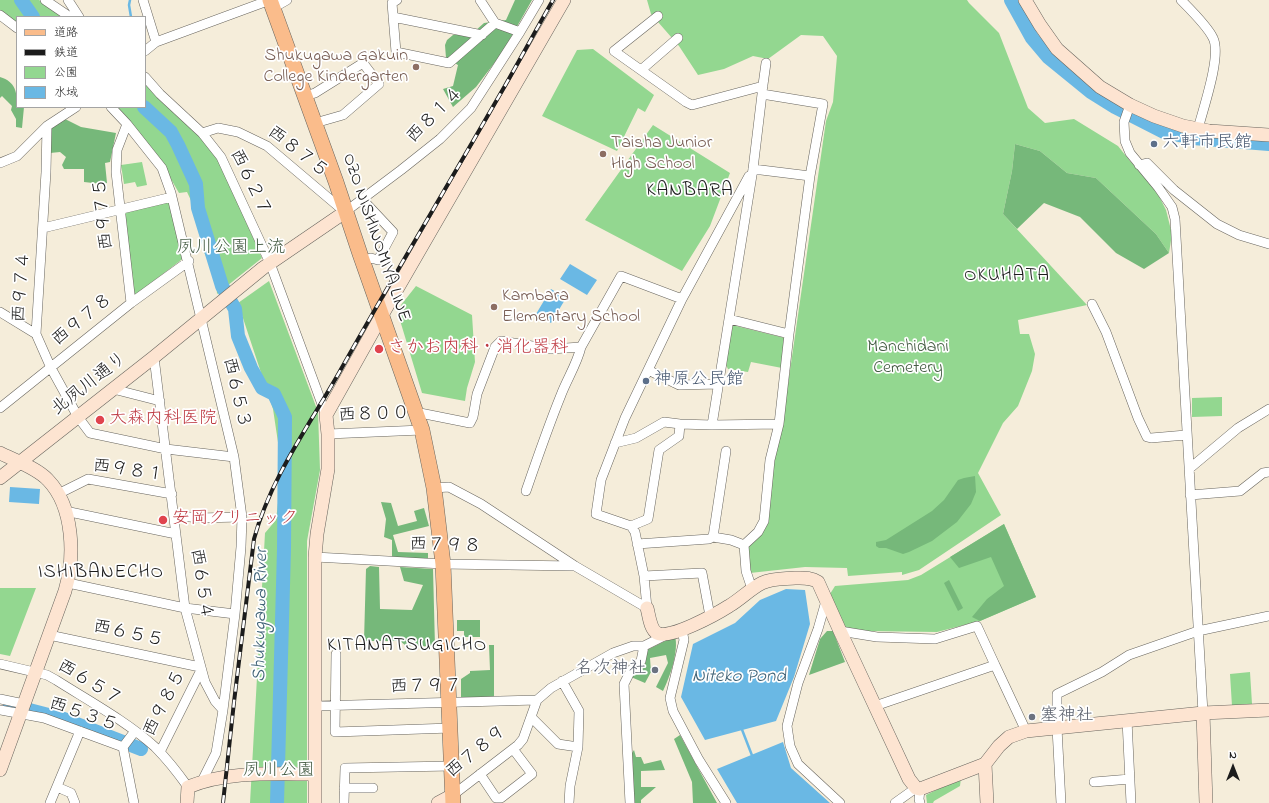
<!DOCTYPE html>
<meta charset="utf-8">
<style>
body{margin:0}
#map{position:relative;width:1269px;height:803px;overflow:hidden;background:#f5edda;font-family:"Indie Flower","Klee One",sans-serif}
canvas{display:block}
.legend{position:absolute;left:16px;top:16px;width:130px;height:92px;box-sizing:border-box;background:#fff;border:1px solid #a4a4a4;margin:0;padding:5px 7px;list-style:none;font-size:12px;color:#1c1c1c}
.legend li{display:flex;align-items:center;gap:8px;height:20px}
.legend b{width:20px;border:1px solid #a4a4a4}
.north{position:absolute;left:1213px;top:747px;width:40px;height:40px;-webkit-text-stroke:3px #fff;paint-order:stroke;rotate:0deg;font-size:11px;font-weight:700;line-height:16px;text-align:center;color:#1c1c1c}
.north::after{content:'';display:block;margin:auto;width:14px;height:18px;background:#1c1c1c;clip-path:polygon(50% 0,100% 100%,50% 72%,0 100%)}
</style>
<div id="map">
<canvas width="1269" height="803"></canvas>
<ul class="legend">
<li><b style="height:5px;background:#fabc8b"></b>道路</li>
<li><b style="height:5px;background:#1c1c1c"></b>鉄道</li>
<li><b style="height:11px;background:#93d790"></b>公園</li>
<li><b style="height:11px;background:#6ab8e4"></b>水域</li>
</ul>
<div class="north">N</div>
</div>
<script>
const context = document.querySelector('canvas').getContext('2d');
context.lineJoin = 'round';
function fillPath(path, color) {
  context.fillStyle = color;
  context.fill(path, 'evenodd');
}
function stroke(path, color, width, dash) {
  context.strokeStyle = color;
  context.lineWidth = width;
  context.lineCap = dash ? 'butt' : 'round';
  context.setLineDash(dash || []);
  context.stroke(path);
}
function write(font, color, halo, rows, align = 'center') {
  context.font = font + ' "Indie Flower","Klee One",sans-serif';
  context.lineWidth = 3.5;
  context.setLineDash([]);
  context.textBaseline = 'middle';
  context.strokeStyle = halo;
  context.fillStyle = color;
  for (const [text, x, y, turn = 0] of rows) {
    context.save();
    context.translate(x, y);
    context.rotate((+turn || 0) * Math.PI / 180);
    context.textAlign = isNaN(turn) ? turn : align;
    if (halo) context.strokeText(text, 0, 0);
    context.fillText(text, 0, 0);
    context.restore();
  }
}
fillPath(new Path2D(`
 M0,0H39L64,17H17V24L0,12Z
 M647,0H967L969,3L999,33L1028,108L1045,123L1074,119L1118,146L1130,161L1154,186L1166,210L1172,234L1169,253L1156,234L1096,178L1067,173L1040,151L1015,144L1012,171L1003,214L1087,305L1018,320L1020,334H1029L1035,354L1032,371L1018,406L1003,423L978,473L1001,515L919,570L902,575V572L848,576L847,568L805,567L750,573L747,547L762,534L773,461L782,426L826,121L833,102L837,56L823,36L801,35L768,59L753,56L724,69L698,75L679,46L651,14Z
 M593,49L654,95L645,112L638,108L617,151L542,116L577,50Z
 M145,83L200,137L220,162L262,258L217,294C217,278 210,264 203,250L205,244L195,209L187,192L179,193L164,167L115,107H145Z
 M653,125L730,173L710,226L682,271L585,220Z
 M142,162L147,185L137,187L135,182L124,184L121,165Z
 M170,200L185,257L134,296L125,213L127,212Z
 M269,281L318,412L320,470L307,541V803H250L265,533L276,520L282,469L273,409L238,303Z
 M416,286L472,315L475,362L467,388L465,401L422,393L399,317L401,305Z
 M732,325L785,338L782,368L751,362L748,372L728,369L726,365Z
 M1222,397V416L1192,417V398Z
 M1004,524L1036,597L980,621L937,632L865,631L845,629L830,594L835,586L908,580L921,575Z
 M0,588H36L10,656L0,654Z
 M1250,672L1252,704L1232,706L1230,674Z
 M961,778L960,786L934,801L933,803H927L926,795Z`), '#93d790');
fillPath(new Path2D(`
 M515,0H532L502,53L476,87L453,107L443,89L453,86L458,65L446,58L445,45L447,40L453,35L475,31L484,23L506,20Z
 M0,77C16,82 17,92 17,107H24L22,128L16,127V119L11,110L12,106L2,96L0,98Z
 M65,119L81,127L116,133L110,162L105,163L107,183L102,184L84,182V169H64L62,165L66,157L60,152L50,153V128Z
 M1015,144L1040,151L1067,173L1096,178L1156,234L1169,253L1144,269L1116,253L1080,217L1044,203L1017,229L1003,214L1012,171Z
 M975,476L976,492L971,504L957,522L932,541L909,552L903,554L886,548H879L876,546V542L886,540L932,511L944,500L958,480L964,478Z
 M381,502L391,503L398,526L417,521L414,511L424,508L429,526L393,535L398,552L428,553V560L392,558V540L384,537L386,519Z
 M1004,524L1036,597L980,621L972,617L987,599L1004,586L991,557L959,568L950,557Z
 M370,566L379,567L380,609L412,610L423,585L404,581L400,567L433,569L435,647L405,645L400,641H364L366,569Z
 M949,580L963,608L958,611L944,583Z
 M457,620H480V637H464V631H457Z
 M827,631H833L845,662L809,675L820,639Z
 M675,636C679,651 670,677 663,691L656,687L668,663L666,655L650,658L651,672L645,683L631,677L645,663L647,650Z
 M489,645H494V698H461V679L470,673V671L490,670Z
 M680,735L717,803H693L692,782L674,739Z
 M634,750L636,757H641L644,764L661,760L665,770L641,771V787H656L641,800V803H633L632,753Z`), '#76b87a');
fillPath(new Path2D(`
 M570,264L597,280L587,295L560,279Z
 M551,289L566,298L551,323L536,314Z
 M10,487L40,489L39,504L9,502Z
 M786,589L805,590L810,624L794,677L776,721L705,740L681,697L693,644L735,623L760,600Z
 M783,742L791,768L830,803H737L717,769Z`), '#6ab8e4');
stroke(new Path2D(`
 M130,0L129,5L131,17
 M741,727L753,758`), '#6ab8e4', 2.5);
stroke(new Path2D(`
 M21,0L33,17
 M1011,0L1032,38L1048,57L1091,92L1115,107L1164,132L1193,138L1269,144
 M144,107L171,132L178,145L196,184L198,208L222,286L235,309L238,336L251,368L262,388L274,394L285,417L284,549L277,803
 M10,705L64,719L141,749`), '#6ab8e4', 14);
const street = new Path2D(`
 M45,0L70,17
 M68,0L79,17
 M143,0L156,42
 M397,0L392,3L396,52L449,63L495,23
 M480,0L495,23L520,32
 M1181,0C1190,9 1208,27 1213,38C1222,55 1203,109 1198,129
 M273,8L287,0
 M0,15L17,28
 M658,16L614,51L686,102L692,105L763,86
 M393,17L482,35
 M145,51L156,42L270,0
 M641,70L678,38
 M145,77L160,94L202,133L221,157L270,263L326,415
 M762,92L766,63
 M305,96L315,93L363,63L379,84L343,115L315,123
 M1130,105L1124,122L1125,141L1130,153L1158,187L1172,207L1175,219L1203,713
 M111,107L127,124L162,168L171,193L234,457L242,517L241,547L235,614L223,710
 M127,124L117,150L116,172L131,303
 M47,126L46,172L36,334L51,368L78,417L90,433L166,449L234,457
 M202,133L218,128L238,132L267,146L345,212L401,170L440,139L471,108L520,32L539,0
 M0,163L17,156L47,126L76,107
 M1139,165L1147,163L1174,190L1217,224L1239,235L1269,244
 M753,169L810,176
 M43,228L172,197
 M362,261L371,258L378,260L393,232L362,199
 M1092,304L1106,332L1138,418L1147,437L1151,438L1186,435
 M0,312L36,334
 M729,319L789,334
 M154,357L185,608L205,682L215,701L223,710L216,753L202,781
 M648,370L679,385L718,384
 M113,389L160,401
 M0,408L131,303L189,261
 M415,412L470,423L473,417L477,394L495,347L501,341L551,349L581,347
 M712,425L753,169L762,94L823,104L810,176L789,334L779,424L770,460L764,521L758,532L744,545
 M328,434L422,430
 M615,443L636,438L664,422L680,424L712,425L779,424
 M1189,469L1238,428L1269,409
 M434,488L449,487L481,504L575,566L647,608
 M526,491C537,459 548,427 561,395C567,379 577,364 581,347L621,276L682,299
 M58,494L88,479L172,494
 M1190,495L1240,491L1263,473L1269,472
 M65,511L176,534
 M174,515L198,518L242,517
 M631,526L648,519L659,450L679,436L680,424
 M713,537L726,451
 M637,544L709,539L713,537L731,540L744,545
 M744,545L746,571L752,589
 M315,557L443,564L575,566
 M644,576L702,573L710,616
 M68,583L185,608L235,614
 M826,601L818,629L798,683L787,726L790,746L798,764L840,803
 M647,608L644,576L635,532L631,526L596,514L601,480L625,418L682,299L749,176
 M682,630L684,640L670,698L673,711L699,760L726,803
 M840,631L877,637L935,639L977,626L995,665
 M49,635L200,667
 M336,654L335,732L451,728
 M0,664L47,675L56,680C89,701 126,721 155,747C167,759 178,773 188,787
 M562,681L579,711L578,747L570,786L569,803
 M0,699L24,704
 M314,706L537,700
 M875,706L995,665L1026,731
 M0,710L44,718L123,747
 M531,717L558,744L578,747
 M1127,720L1131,803
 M123,747L134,803
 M123,747L135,731
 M160,752L201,670
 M480,774L496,798H501L532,774L513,749
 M1094,782L1130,779
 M57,787L71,793L75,803
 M344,788H373
 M920,789L919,799L920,803
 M453,795L518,745L523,739L537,700L551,688L613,653L633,646H644L666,635
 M50,803L80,731
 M344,803L345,768L452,766
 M630,803L624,684L631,670L641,661L644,646
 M895,803L916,788
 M1061,803L1057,728V694L1102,672L1129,655L1198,631L1269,616`);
const secondary = new Path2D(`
 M1025,0L1040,25L1057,49L1100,87L1130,105L1154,116L1183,126L1209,131L1269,135
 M0,453C14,460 37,468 48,480C74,507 75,557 65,591L0,770
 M0,478L154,357L263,268L345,212
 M647,608C649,615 650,629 657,633C668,641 718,613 729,606C741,599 750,589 762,583C772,578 784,579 795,578C803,578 811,577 818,582L840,631L909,779L916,788L920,789L985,764L999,746L1009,737L1026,731L1203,713L1269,710
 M1203,713L1206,803
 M985,764L987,803
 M187,803L188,787C227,771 272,774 314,774
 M315,803V557L317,534L328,469V434L326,415L382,315L564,0
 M438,803L453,795`);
const primary = new Path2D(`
 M270,0L336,182L360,254L422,430L434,488L443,564L453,803`);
stroke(street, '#68655e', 10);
stroke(secondary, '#68655e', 14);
stroke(primary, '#68655e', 16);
stroke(street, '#fff', 9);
stroke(secondary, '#fde4d1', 13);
stroke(primary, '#fabc8b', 15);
const rail = new Path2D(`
 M223,803L234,702L254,539C271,477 309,426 340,371C394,275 451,180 506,84C522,56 537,28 553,0`);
stroke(rail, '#1c1c1c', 4);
stroke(rail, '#fff', 2.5, [8]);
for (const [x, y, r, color] of [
 [416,67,4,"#8d6e63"],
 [1154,144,4,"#5c6f8a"],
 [603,154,4,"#8d6e63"],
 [494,307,4,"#8d6e63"],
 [379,349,5,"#e0444e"],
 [646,381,4,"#5c6f8a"],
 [100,420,5,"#e0444e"],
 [163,520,5,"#e0444e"],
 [655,670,4,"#6b7280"],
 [1032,717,4,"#6b7280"]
]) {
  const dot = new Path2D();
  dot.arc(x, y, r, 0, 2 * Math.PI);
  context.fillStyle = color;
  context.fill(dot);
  stroke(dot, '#fff', 1.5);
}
write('18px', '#785e54', '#fff', [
 ["Shukugawa Gakuin",408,57,"right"],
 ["College Kindergarten",408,78,"right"],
 ["Taisha Junior",611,144],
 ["High School",611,165],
 ["Kambara",502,297],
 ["Elementary School",502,318]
], 'left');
write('18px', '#1c1c1c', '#fff', [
 ["西８１４",436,116,-45],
 ["西８７５",297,153,38],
 ["西６２７",249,183,64],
 ["西９７５",105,214,-96],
 ["OZO NISHINOMIYA LINE",375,238,71],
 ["西９７４",23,287,-86],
 ["西９７８",83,321,-39],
 ["北夙川通り",90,385,-38],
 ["西６５３",235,393,77],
 ["西８００",374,416,-2],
 ["西９８１",128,472,8],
 ["西７９８",445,547,2],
 ["西６５４",200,584,81],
 ["西６５５",128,635,12],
 ["西６５７",89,684,31],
 ["西７９７",426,688,-1],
 ["西９８５",166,704,-63],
 ["西５３５",83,716,19],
 ["西７８９",477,753,-39]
]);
write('18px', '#4e5e75', '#fff', [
 ["六軒市民館",1162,144],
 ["神原公民館",654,381]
], 'left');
write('18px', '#465d45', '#fff', [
 ["夙川公園上流",231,249],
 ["Manchidani",908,348],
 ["Cemetery",908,369],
 ["夙川公園",279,772]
]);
write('18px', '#be3a42', '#fff', [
 ["さかお内科・消化器科",388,349],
 ["大森内科医院",109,420],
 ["安岡クリニック",172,520]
], 'left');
write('18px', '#5b616d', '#fff', [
 ["名次神社",647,670],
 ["塞神社",1040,717,"left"]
], 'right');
context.letterSpacing = '1px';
write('19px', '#1c1c1c', '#fff', [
 ["KANBARA",690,192],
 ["OKUHATA",1007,277],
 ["ISHIBANECHO",101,574],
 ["KITANATSUGICHO",407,647]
]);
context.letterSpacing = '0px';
write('italic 19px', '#3f6276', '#fff', [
 ["Shukugawa River",262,615,-89],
 ["Niteko Pond",739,678]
]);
</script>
